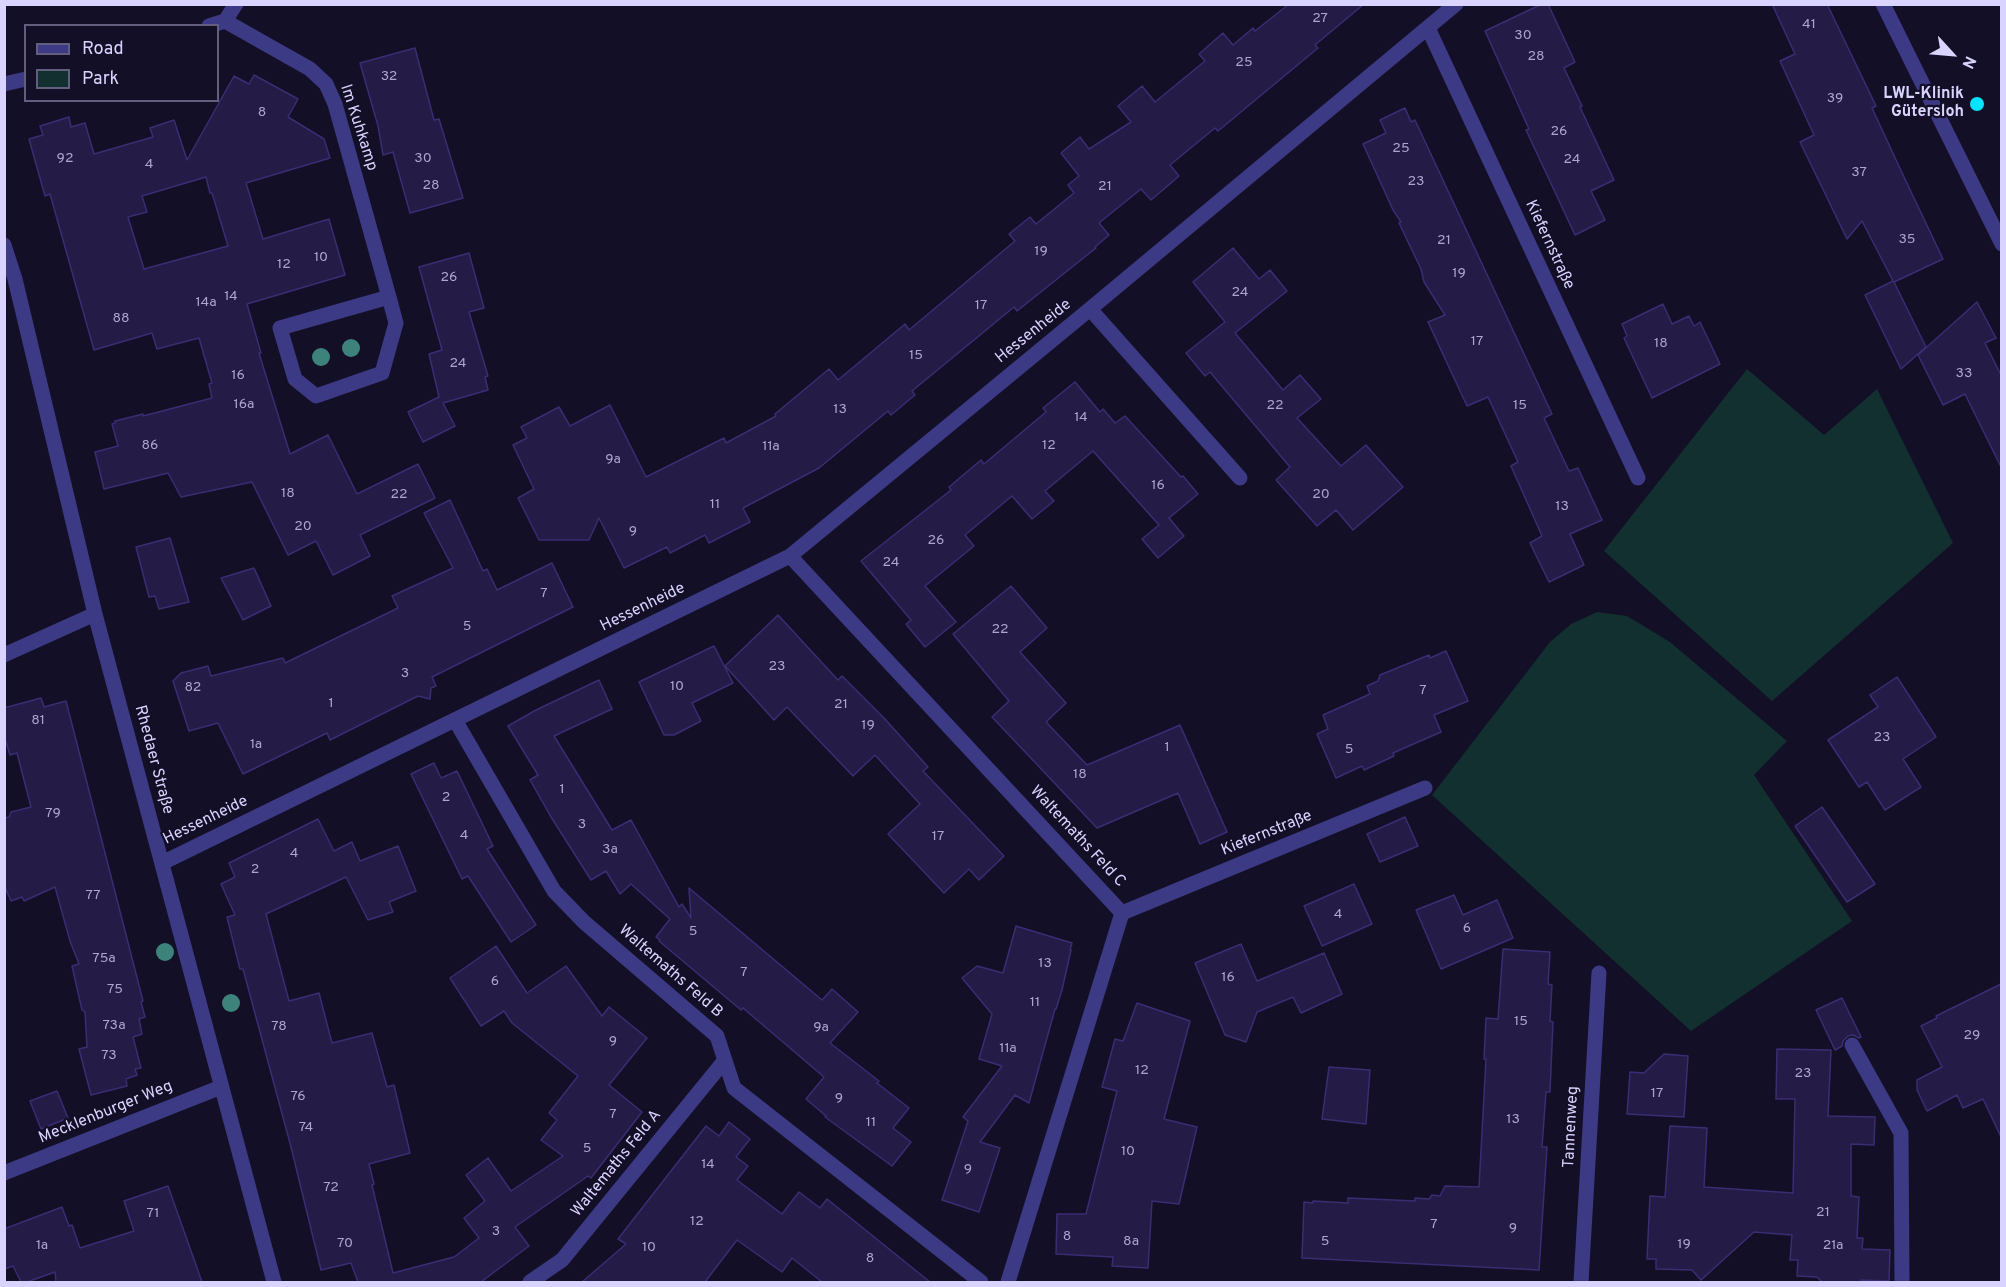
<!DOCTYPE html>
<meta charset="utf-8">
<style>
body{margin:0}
#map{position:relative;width:2006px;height:1287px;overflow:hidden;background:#130f26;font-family:Overpass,sans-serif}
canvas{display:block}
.frame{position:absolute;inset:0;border:6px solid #d9d4ff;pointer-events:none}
.legend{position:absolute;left:24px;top:24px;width:195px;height:78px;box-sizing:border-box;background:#130f26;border:2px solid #625e7d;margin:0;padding:8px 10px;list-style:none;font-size:18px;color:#d9d4ff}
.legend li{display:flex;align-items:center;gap:12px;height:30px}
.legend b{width:30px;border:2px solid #625e7d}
.north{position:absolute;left:1922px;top:24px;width:60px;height:60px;-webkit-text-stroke:4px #130f26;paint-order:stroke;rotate:116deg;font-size:16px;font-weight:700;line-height:24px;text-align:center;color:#d9d4ff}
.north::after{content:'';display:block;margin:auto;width:21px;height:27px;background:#d9d4ff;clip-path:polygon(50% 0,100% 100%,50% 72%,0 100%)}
</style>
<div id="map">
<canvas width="2006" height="1287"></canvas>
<div class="frame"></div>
<ul class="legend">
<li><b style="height:8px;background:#3d3a85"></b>Road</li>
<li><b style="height:16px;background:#12302f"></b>Park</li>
</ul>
<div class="north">N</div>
</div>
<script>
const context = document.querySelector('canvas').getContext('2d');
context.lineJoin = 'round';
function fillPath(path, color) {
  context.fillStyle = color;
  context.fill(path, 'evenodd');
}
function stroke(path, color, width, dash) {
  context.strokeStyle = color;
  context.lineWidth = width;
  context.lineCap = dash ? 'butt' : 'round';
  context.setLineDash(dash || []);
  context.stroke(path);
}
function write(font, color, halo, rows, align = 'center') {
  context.font = font + ' Overpass,sans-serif';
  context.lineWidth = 4.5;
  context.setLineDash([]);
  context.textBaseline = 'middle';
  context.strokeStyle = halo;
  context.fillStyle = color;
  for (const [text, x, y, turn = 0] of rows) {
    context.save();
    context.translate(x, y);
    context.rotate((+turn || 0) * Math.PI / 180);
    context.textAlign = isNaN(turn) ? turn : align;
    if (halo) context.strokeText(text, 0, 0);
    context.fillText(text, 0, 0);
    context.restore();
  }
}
fillPath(new Path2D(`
 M1747,369L1824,435L1877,389L1953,543L1772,701L1604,551Z
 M1597,612L1627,616L1670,642L1787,741L1754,775L1852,921L1691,1031L1432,795L1550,642L1571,624Z`), '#12302f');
const building = new Path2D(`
 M1289,4H1364L1315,45L1318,48L1218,131L1215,128L1170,165L1179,176L1164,189L1151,200L1141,189L1099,223L1109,235L1095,247L1096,248L1017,311L1014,307L912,391L915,395L891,415L888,411L819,468L743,508L750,522L709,543L705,535L670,553L667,547L624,568L599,518L589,540H539L518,498L534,489L513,445L527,438L521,427L559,407L570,426L610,405L646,477L724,438L726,443L776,416L775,414L829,369L838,380L905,324L909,330L1015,241L1009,234L1030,217L1036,224L1074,193L1068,185L1079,176L1061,153L1080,137L1089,149L1131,122L1118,106L1142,86L1155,102L1205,61L1199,54L1223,33L1233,45L1253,28L1255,31Z
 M1542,4H1548L1575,62L1564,68L1582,106L1580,107L1614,180L1591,191L1605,220L1575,235L1526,130L1529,129L1485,31Z
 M1772,4H1827L1876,106L1872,108L1904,177L1943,259L1894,282L1926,347L1901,369L1865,295L1893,281L1862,221L1847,239L1800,142L1814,135L1780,61L1795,54Z
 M415,48L434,120L439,119L463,198L410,213L393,152L383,155L378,126L360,63Z
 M254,75L298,99L288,117L324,139L330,158L246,183L263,239L329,219L345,275L247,304L261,353H259L290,454L328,435L357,494L418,464L435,498L360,535L370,556L333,575L316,541L288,555L252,482L181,497L168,473L104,489L95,452L118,446L112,424L115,423V421L143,414V416L212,398L209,384L212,383L199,338L157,349L152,333L94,350L50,194L45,196L29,139L43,135L40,126L69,117L71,127L85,123L94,154L153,137L150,128L174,120L187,160L234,76L249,84ZM206,177L210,193H212L228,246L144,269L128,217L147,212L142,196Z
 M1405,108L1411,122L1415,120L1552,414L1544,418L1569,471L1578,468L1602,520L1570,534L1584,565L1549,582L1530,543L1542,536L1511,466L1518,462L1488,397L1467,406L1428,322L1445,315L1424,282L1421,269L1399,223L1401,222L1393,210L1363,144L1386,133L1380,120Z
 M1233,248L1259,279L1270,270L1287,291L1235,333L1283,390L1300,375L1321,399L1297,418L1341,466L1366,445L1403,487L1353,530L1336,510L1317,526L1276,480L1290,467L1210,372L1205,376L1186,353L1225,322L1193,282Z
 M469,253L484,308L469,312L488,376L485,377L488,390L443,403L455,426L423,442L408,412L439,397L429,354L442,350L419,267Z
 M1977,302L1996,338L1985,343L2001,375V467L1965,394L1943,405L1918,355Z
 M1663,304L1672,324L1689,316L1694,326L1700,322L1720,364L1652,398L1624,338L1627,336L1622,324Z
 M1075,382L1100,412L1103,409L1115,423L1125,416L1181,477L1183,476L1198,494L1169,518L1184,536L1158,558L1142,539L1159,525L1093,451L1045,491L1054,501L1032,519L1012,496L965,535L974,546L925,586L956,622L925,647L906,624L911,620L861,561L951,490L949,487L981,460L984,464L1046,412L1043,408Z
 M450,500L483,571L487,569L497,590L552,563L573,607L432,677L436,686L431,688L430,699L418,696L330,740L327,733L243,774L218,723L189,731L173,681L181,673L208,666L211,676L283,658L285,663L398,608L392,596L453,568L424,513Z
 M170,538L189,602L159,609L155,596L149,597L136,547Z
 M254,568L271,606L243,620L221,578Z
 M1011,586L1047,628L1020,652L1066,703L1046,722L1087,765L1180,725L1227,832L1200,844L1178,793L1097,828L992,717L1009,701L953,634Z
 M778,615L838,680L842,676L884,718L928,767L923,771L1004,856L979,880L969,869L944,893L888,834L920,804L875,755L853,776L787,707L774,720L725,666Z
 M714,646L733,683L692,703L701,721L674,735H664L639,682Z
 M1446,651L1468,701L1434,715L1441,732L1393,753L1394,756L1364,770L1362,766L1336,778L1317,734L1328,729L1323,715L1370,694L1367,686L1378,681L1380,675L1429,655L1430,658Z
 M1897,677L1936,737L1903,759L1921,787L1885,810L1867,782L1859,787L1828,740L1878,707L1870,695Z
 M599,680L612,709L554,736L612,830L631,820L679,907L682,904L691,918L689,888L822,1000L832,989L858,1012L830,1043L879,1081L877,1083L909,1108L893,1128L911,1142L892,1166L825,1117L826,1116L806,1099L824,1077L743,1008L741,1010L659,941L660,940L656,937L670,919L631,884L620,894L606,871L591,880L551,817L530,780L538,775L508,726L536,710Z
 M41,698L44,707L66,701L143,1001L141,1002L145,1017L139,1019L142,1034L133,1037L141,1068L135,1069L137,1075L126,1079L127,1086L91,1095L79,1049L87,1047L85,1012L82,1010L72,966L79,964L70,941L55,887L24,901L22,897L11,901L4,885V818L9,817L11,812L31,807L17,753L10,755L4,735V708Z
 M434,763L441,778L457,771L493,846L487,849L536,925L511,942L468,876L462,879L411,774Z
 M1822,807L1875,884L1847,902L1795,826Z
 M1405,817L1418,846L1380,862L1367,834Z
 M318,819L334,851L352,842L360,861L398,846L416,891L389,902L393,912L368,920L346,877L266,914L289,1001L319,993L332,1043L372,1033L387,1087L394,1085L410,1153L369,1164L374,1184L372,1185L393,1273L454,1257L479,1238L464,1218L485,1201L466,1175L488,1158L511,1191L563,1156L541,1140L557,1120L549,1113L578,1076L512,1023L504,1011L481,1026L450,978L496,946L527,993L566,966L602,1016L609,1007L647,1038L609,1085L642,1112L591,1178L588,1176L515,1227L529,1246L481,1282H358L351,1263L321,1270L291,1147L243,969H240L227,917L235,915L221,884L235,877L229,863Z
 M1354,884L1372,924L1322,946L1304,906Z
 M1454,895L1463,915L1497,900L1513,938L1441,969L1416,910Z
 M1016,926L1072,943L1070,950H1071L1062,990L1056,1009H1055L1029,1103L1015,1095L980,1142L1000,1148L979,1212L942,1200L968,1121L963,1117L1002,1066L979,1059L992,1014L962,978L977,966L1003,973Z
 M1241,944L1257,981L1324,953L1342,994L1301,1013L1293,997L1257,1012L1246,1042L1225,1035L1195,963Z
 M1503,949L1550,952L1548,984L1552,985L1550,1021L1553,1022L1550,1092H1546L1542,1147H1547L1539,1270L1302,1258L1304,1202L1313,1203V1201L1348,1203V1198L1415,1201V1198L1429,1199L1432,1195L1440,1196L1445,1186L1479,1187L1486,1059H1484L1486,1018L1498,1019Z
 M2001,984V1137L1983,1099L1963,1108L1957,1095L1927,1111L1917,1090V1080L1942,1067L1921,1026L1937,1018L1936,1016Z
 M1842,998L1861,1037L1859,1038L1853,1035L1848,1036L1843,1041L1842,1046L1835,1050L1816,1010Z
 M1137,1003L1190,1021L1164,1119L1197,1127L1179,1204L1152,1201L1148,1268L1112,1266L1113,1257L1056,1254L1057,1214H1086L1117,1091L1102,1087L1115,1039L1123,1041Z
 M1777,1049L1831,1050L1828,1116L1875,1117L1874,1145L1851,1144V1196L1859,1197L1857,1238H1863L1862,1249L1890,1250L1889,1281L1861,1280V1282H1822L1817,1277L1797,1276L1798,1260H1790L1792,1235L1754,1232L1701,1280L1692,1270L1656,1269V1259H1647L1650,1196L1665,1197L1670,1126L1707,1128L1704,1187L1793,1193L1795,1099H1776Z
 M1664,1054L1688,1056L1684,1117L1627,1114L1630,1072L1644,1073Z
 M1329,1067L1370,1070L1366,1124L1322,1119Z
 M57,1091L68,1118L41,1129L30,1101Z
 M729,1122L750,1139L736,1157L748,1166L737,1180L782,1214L799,1192L820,1208L827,1199L930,1282H822L792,1258L782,1272L737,1240L705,1282H582L626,1244L618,1239L706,1126L719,1136Z
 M168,1186L202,1282H56L55,1272L27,1282H21L13,1266L4,1269V1229L62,1207L69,1226L72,1225L80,1248L134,1231L124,1201Z`);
fillPath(building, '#241b47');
stroke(building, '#3b2d73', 1.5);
stroke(new Path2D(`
 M1883,4L2002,244
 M225,21L310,69L326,84L335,104L389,297L396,323L382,373L316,396L295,379L280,328L389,297
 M209,26L225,21L236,4
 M1428,28L1638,478
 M4,84L26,79
 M4,245L15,279L95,614L274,1282
 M1090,309L1240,478
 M790,556L1122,913
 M4,655L95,614
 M455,720L554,891L584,922L717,1036L734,1088L981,1282
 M162,863L790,556L1090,309L1456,4
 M1122,913L1425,788
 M1852,1045L1901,1133L1902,1282
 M4,1173L221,1087
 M530,1282L562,1260L725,1060
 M1008,1282L1122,913
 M1581,1282L1599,973`), '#3d3a85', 15);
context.fillStyle = '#3d827b';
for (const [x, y] of [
 [351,348],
 [321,357],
 [165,952],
 [231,1003]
]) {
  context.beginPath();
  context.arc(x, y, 9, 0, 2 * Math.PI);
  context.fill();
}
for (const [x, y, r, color] of [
 [1977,104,8,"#00e5ff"]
]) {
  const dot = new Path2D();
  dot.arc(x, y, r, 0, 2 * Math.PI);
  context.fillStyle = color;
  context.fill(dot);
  stroke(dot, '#130f26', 2);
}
write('14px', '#aca6d1', null, [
 ["27",1320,19],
 ["41",1809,25],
 ["30",1523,36],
 ["28",1536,57],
 ["25",1244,63],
 ["32",389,77],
 ["39",1835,99],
 ["8",262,113],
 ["26",1559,132],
 ["25",1401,149],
 ["92",65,159],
 ["30",423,159],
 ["24",1572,160],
 ["4",149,165],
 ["37",1859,173],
 ["23",1416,182],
 ["28",431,186],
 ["21",1105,187],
 ["35",1907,240],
 ["21",1444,241],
 ["19",1041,252],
 ["10",321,258],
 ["12",284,265],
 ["19",1459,274],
 ["26",449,278],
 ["24",1240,293],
 ["14",231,297],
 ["14a",206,303],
 ["17",981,306],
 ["88",121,319],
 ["17",1477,342],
 ["18",1661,344],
 ["15",916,356],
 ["24",458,364],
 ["33",1964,374],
 ["16",238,376],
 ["16a",244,405],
 ["22",1275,406],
 ["15",1520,406],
 ["13",840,410],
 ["14",1081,418],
 ["86",150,446],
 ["12",1049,446],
 ["11a",771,447],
 ["9a",613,460],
 ["16",1158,486],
 ["18",288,494],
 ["22",399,495],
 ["20",1321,495],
 ["11",715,505],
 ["13",1562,507],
 ["20",303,527],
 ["9",633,532],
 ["26",936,541],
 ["24",891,563],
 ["7",544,594],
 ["5",467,627],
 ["22",1000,630],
 ["23",777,667],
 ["3",405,674],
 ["10",677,687],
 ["82",193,688],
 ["7",1423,691],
 ["1",331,704],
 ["21",841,705],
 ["81",38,721],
 ["19",868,726],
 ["23",1882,738],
 ["1a",256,745],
 ["1",1167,748],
 ["5",1349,750],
 ["18",1080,775],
 ["1",562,790],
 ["2",446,798],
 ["79",53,814],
 ["3",582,825],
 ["4",464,836],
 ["17",938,837],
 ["3a",610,850],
 ["4",294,854],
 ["2",255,870],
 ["77",93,896],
 ["4",1338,915],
 ["6",1467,929],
 ["5",693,932],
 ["75a",104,959],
 ["13",1045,964],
 ["7",744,973],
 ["16",1228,978],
 ["6",495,982],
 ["75",115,990],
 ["11",1035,1003],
 ["15",1521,1022],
 ["73a",114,1026],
 ["78",279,1027],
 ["9a",821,1028],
 ["29",1972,1036],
 ["9",613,1042],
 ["11a",1008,1049],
 ["73",109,1056],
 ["12",1142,1071],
 ["23",1803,1074],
 ["17",1657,1094],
 ["76",298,1097],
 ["9",839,1099],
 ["7",613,1115],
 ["13",1513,1120],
 ["11",871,1123],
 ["74",306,1128],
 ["5",587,1149],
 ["10",1128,1152],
 ["14",708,1165],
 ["9",968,1170],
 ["72",331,1188],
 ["21",1823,1213],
 ["71",153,1214],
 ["12",697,1222],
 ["7",1434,1225],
 ["9",1513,1229],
 ["3",496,1232],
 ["8",1067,1237],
 ["8a",1131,1242],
 ["5",1325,1242],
 ["70",345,1244],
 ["19",1684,1245],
 ["1a",42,1246],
 ["21a",1833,1246],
 ["10",649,1248],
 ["8",870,1259]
]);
write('bold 16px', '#d9d4ff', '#130f26', [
 ["LWL-Klinik",1964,95],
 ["Gütersloh",1964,113]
], 'right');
write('16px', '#d9d4ff', '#130f26', [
 ["Im Kuhkamp",358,128,72],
 ["Kiefernstraße",1549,245,65],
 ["Hessenheide",1034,332,-39],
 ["Hessenheide",643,608,-26],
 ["Rhedaer Straße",153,760,75],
 ["Hessenheide",206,821,-26],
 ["Kiefernstraße",1267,834,-22],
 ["Waltemaths Feld C",1077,837,47],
 ["Waltemaths Feld B",670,972,41],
 ["Mecklenburger Weg",106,1113,-22],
 ["Tannenweg",1572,1127,-87],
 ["Waltemaths Feld A",617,1164,-51]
]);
</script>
